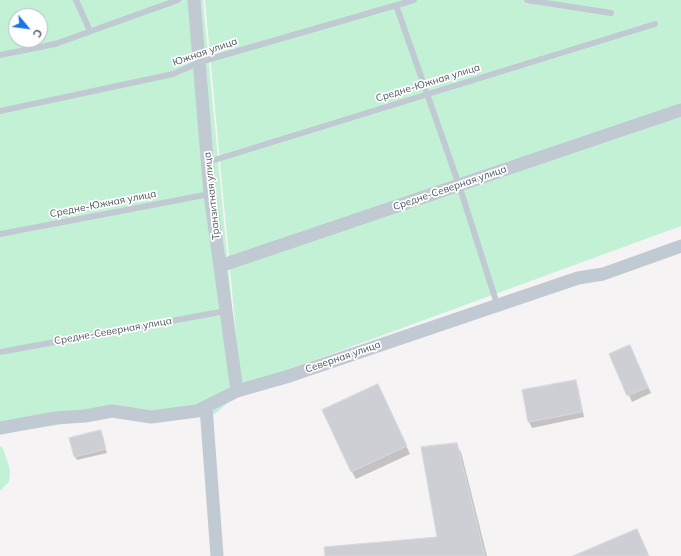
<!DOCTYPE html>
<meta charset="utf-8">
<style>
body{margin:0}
#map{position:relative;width:681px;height:556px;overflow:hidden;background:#f5f3f3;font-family:Mulish,sans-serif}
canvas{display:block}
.north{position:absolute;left:8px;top:8px;width:40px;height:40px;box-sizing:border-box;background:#fff;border:1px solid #b7bbc0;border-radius:50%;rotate:119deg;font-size:11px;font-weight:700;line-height:16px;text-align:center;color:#4a5661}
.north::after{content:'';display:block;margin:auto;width:14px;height:18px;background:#1a73e8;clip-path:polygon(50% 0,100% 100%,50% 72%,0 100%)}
</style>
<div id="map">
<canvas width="681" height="556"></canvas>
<div class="north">С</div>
</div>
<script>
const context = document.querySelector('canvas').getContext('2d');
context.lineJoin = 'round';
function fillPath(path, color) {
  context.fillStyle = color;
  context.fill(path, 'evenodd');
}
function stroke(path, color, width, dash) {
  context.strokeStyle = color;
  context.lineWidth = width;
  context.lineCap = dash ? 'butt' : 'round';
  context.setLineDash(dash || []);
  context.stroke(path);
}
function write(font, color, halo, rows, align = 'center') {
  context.font = font + ' Mulish,sans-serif';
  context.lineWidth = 3.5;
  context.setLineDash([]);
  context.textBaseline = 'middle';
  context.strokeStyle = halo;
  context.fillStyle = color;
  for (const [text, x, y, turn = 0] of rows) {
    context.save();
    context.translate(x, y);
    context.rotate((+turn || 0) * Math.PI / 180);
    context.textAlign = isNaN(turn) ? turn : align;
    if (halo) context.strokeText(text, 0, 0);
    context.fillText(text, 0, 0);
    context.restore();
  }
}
fillPath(new Path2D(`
 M0,0H203L240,392L215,414L151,423L115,416L0,434ZM16,16H40V40H16Z
 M205,0H681V226L241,387Z
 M0,446L3,448L10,470L9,482L0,491Z`), '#c3f1d5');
fillPath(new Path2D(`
 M630,346L651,393L632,402L611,354Z
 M575,381L578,387L584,417L532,428L529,422Z
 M382,393L410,454L356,479L352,472Z
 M100,431L107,453L77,460L75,457Z
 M456,445L461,452L487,556H326L438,538Z`), '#0003');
const building = new Path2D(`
 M630,345L648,387L627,396L609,354Z
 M576,380L582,412L528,422L522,390Z
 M378,384L407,446L351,472L322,410Z
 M101,430L106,449L74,457L69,438Z
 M457,443L485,556H325L324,547L437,537L421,447Z
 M637,529L649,556H573Z`);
fillPath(building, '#cdcfd5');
stroke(building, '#d7d9de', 1);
stroke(new Path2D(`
 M76,0L90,31
 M527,0L611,13
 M396,5L459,185L497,304
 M0,55L55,44L178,0
 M0,111L173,74L200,62L414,0
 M208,162L655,24
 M0,234L210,194
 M0,352L226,311`), '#c1cad2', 6);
stroke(new Path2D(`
 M194,0L210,194L237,391
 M220,266L681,110
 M206,407L217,556
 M0,428L55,418L85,416L112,411L151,417L197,411L237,391L286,377L578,278L603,274L681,246`), '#c1cad2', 13);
write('10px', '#4a5661', '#fff', [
 ["Южная улица",205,52,-19],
 ["Средне-Южная улица",428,83,-17],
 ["Средне-Северная улица",450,188,-19],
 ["Транзитная улица",212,196,-96],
 ["Средне-Южная улица",103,204,-11],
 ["Средне-Северная улица",113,331,-10],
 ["Северная улица",343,357,-19]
]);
</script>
